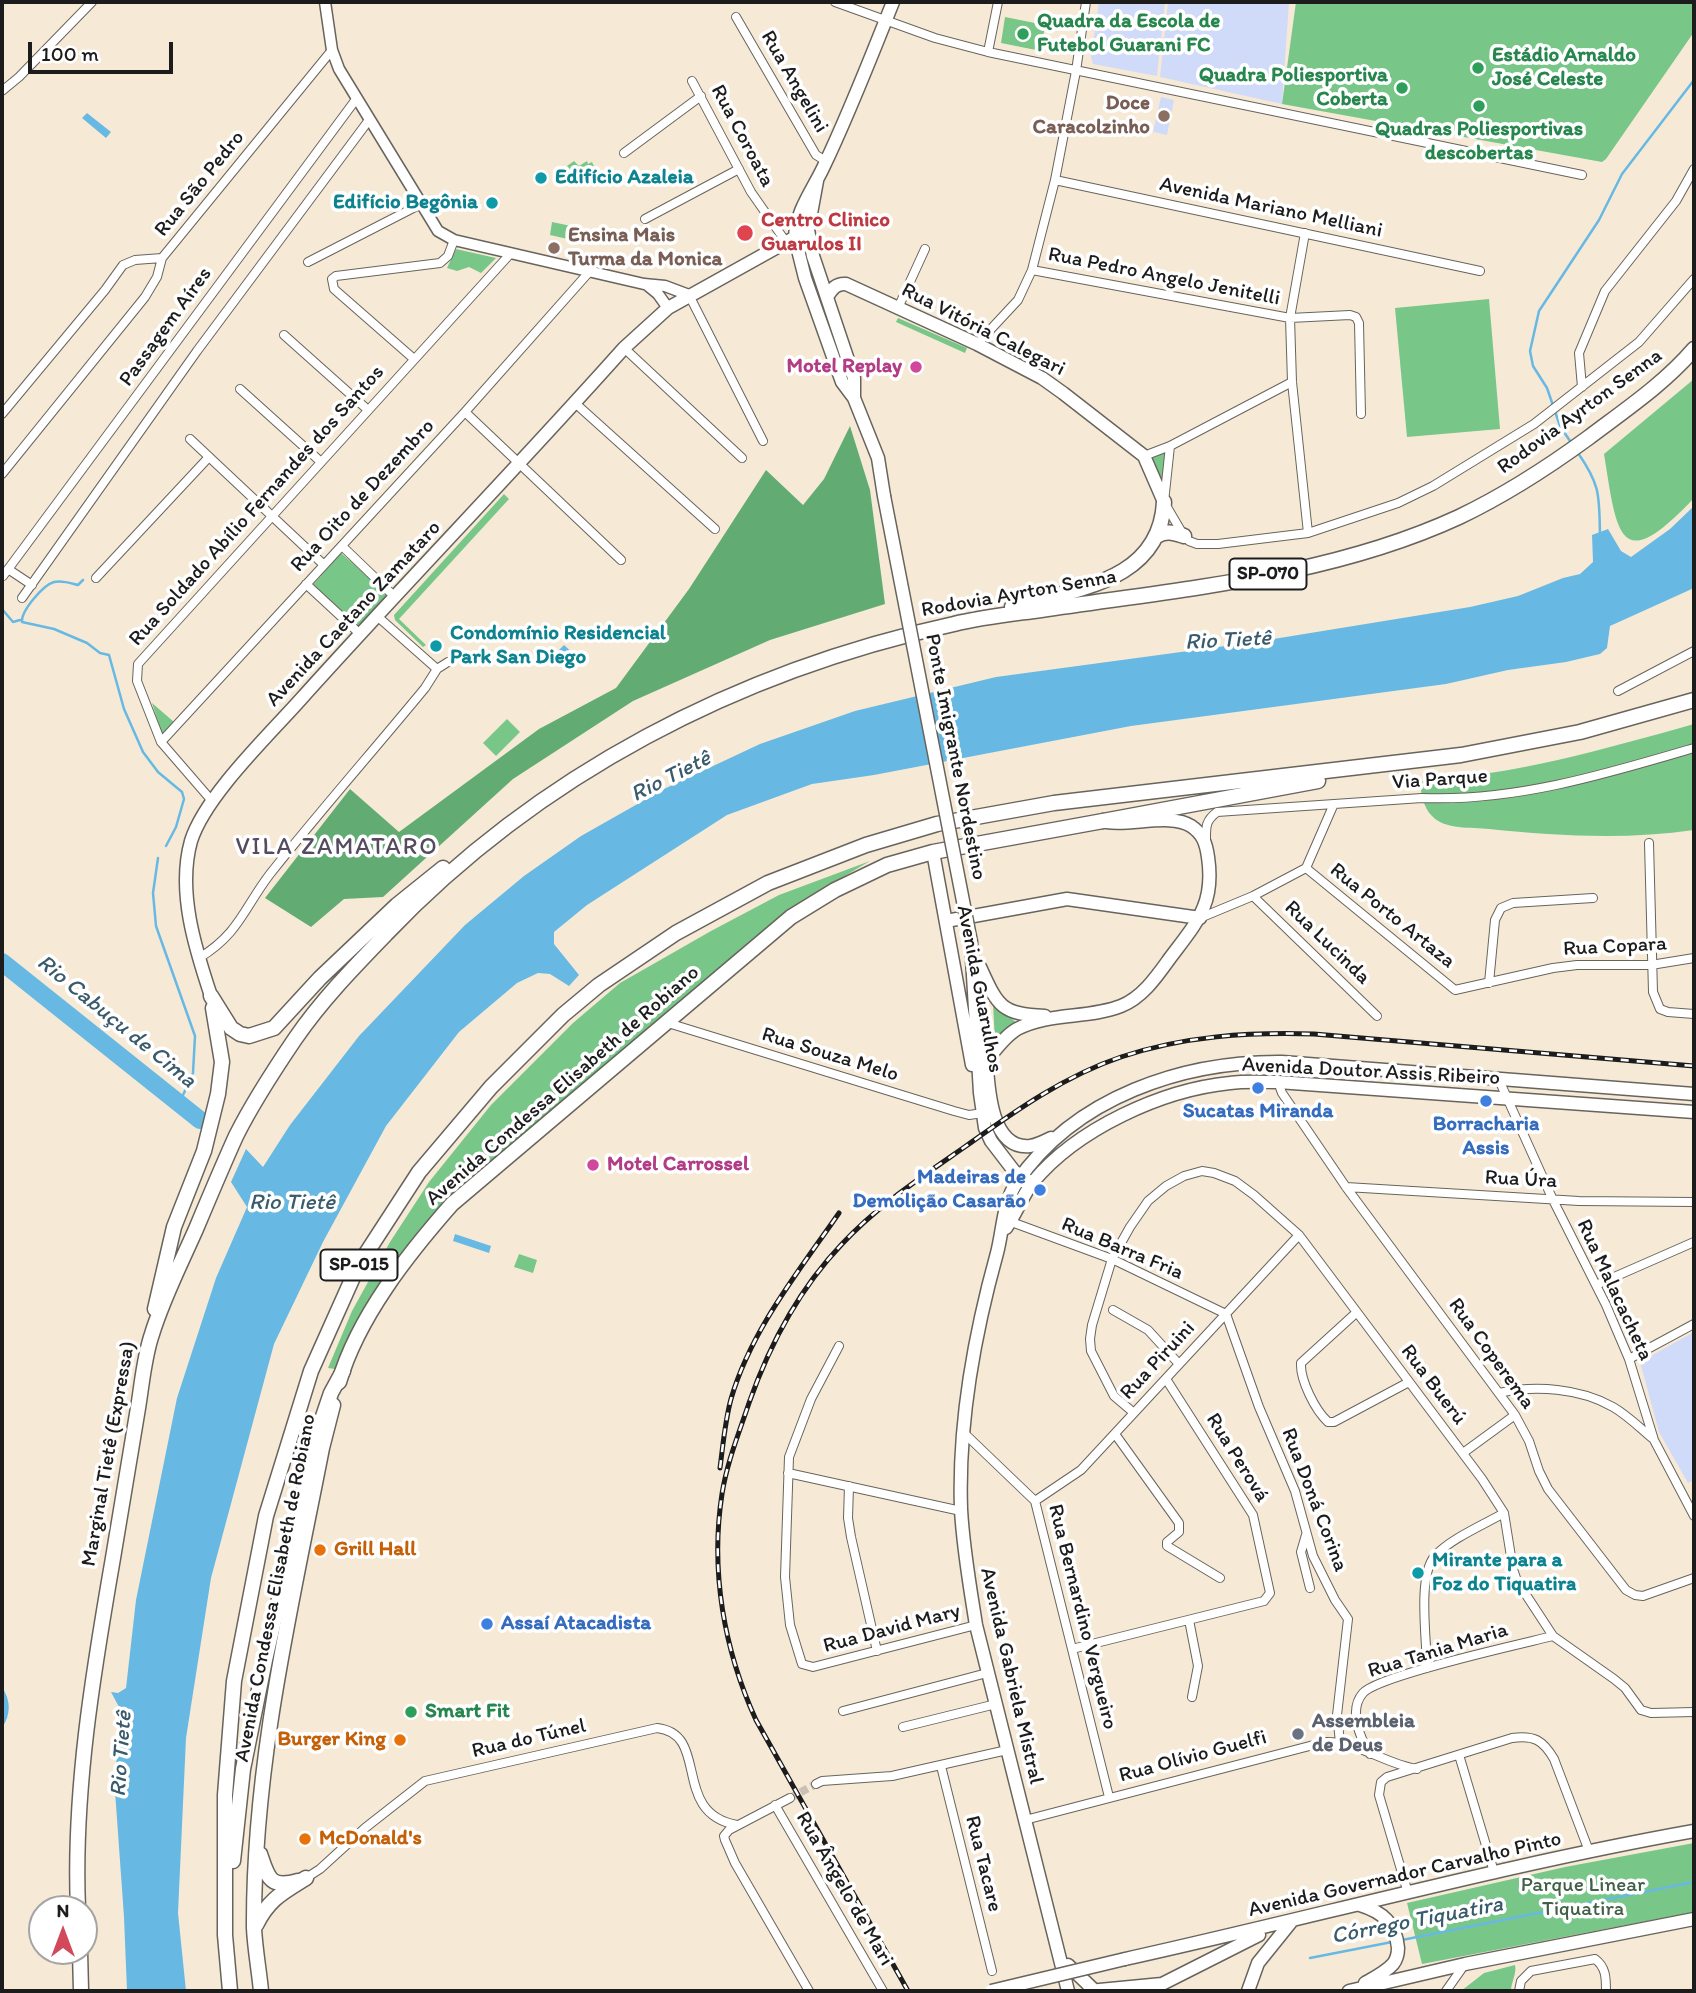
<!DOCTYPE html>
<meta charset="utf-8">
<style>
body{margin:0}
#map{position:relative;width:1696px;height:1993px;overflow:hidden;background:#f6ead7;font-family:Itim,sans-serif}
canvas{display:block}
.frame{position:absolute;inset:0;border:4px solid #1c1c1c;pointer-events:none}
.north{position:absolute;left:28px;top:1895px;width:70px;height:70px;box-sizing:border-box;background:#fff;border:2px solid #a4a4a4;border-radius:50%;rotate:0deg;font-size:19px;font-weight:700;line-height:28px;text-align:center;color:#1c1c1c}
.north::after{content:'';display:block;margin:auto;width:24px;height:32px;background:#d1495b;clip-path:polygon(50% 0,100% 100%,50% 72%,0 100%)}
.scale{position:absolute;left:28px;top:42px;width:145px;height:32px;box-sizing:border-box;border:4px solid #1c1c1c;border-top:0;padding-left:9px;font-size:21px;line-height:24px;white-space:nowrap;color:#1c1c1c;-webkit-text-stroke:5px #fff;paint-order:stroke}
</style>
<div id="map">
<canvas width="1696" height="1993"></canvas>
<div class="frame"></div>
<div class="north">N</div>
<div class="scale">100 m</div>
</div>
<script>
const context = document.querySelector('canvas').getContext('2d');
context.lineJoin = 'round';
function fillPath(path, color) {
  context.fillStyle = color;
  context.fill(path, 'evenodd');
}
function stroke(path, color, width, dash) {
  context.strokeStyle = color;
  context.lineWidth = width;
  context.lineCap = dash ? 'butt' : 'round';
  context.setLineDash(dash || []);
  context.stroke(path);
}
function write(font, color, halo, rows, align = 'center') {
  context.font = font + ' Itim,sans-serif';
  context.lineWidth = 7;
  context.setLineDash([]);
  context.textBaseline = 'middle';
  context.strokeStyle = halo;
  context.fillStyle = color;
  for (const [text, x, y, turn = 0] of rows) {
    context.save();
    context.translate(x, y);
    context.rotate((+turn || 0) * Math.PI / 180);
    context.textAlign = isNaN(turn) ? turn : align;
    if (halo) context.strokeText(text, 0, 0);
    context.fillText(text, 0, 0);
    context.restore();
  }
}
fillPath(new Path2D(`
 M1099,2H1165L1157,76L1093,64L1091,57Z
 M1168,2H1289L1282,104L1160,77Z
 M1161,97L1174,100L1167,135L1153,132Z
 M1694,1332V1480L1688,1483L1659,1432L1640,1362Z`), '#d0daf9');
fillPath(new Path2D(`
 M1296,2H1694V32L1606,159L1602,162L1282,104Z
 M1005,17L1045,25L1041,51L1001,43Z
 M574,161L579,166L587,161L588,164L592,162L595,169L585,171L577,185H573L572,173L567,166Z
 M552,222L576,227L572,240L550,235Z
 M456,249L496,258L481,273L469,267L457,271L447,268Z
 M1489,299L1500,429L1407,437L1395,308Z
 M898,318L967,348L965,353L896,322Z
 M1694,379V498C1619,578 1617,535 1604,454Z
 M1170,446L1164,502L1144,456Z
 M504,494L509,499L399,619L426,645L423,647L395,620L394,615Z
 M341,553L388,594L358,627L312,586Z
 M152,703L174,722L162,735Z
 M507,719L520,732L496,756L483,743Z
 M1694,724V830C1626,840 1557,836 1489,829C1471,827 1445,830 1432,816C1423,807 1421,793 1420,781C1514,775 1605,749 1694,724Z
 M870,861L804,900L445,1200L394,1264L353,1329L335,1369L328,1368L352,1311L390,1242L429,1182L491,1105L573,1023L620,983L711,931L779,895Z
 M993,1004L1016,1022L995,1041Z
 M519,1254L537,1260L533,1273L514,1267Z
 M1694,1843V1912L1422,1964L1407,1903L1565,1867Z
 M1515,1965C1517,1974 1511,1982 1511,1991H1461L1484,1973Z`), '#78c788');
fillPath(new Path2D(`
 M850,426L870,490L885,604L770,640L633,701L513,779L383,897L344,899L311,927L265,898L350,789L399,832L539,729L616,688L689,589L766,470L803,505L824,479Z`), '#62ac74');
fillPath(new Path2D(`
 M87,113L111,132L106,138L82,118Z
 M593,169V175H601L602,180L577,187V180Z
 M1694,506V588L1610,626L1607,648L1600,654L1566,662L1508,670L1446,684L1131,726L874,775L812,784L727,815L587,905L554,932V944L579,975L569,986L550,974L538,973L517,983L459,1032L386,1126L323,1242L274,1344L211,1578L186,1738L178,1913L186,1991H127L124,1917L115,1791L119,1707L111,1692L118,1693L126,1688L136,1600L177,1398L216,1278L247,1207L231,1182L246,1149L263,1167L290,1125L359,1036L465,925L524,876L581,836L664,789L760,744L855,711L996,677L1255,642L1470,607L1518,596L1563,578L1580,574L1593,562L1592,535L1608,529L1621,551L1631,557L1670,529Z
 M564,645L576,656L568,665L556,653Z
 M455,1234L491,1246L489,1253L453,1241Z
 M2,1687C11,1701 11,1714 2,1728Z`), '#67b9e3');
stroke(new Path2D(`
 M1572,444L1560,426L1547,388L1533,366L1530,351L1539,311L1599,220L1622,174L1694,80
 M1578,453C1601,486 1599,496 1600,535
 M83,580L78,585C70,583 62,580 54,582C43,585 21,611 22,622L54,629L87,643L100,653L109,655L124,709L143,752L158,772L182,792L184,799L176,827L166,846
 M2,609L13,622L20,620
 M158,858L153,893L156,926L195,1036L193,1073L179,1104
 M1402,1940L1694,1882
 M1310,1958L1392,1942`), '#67b9e3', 2.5);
stroke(new Path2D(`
 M2,962L200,1120`), '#67b9e3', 18);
stroke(new Path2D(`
 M790,1798L816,1784`), '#cac1b2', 8, [8, 4]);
const minor = new Path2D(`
 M835,2L935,38L988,52L1582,175
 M736,17L816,155L826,161
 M988,52L998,2
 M692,81L751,192L786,242
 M2,91L19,77L92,2
 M624,153L701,96
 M1055,180L1480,271
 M645,219L739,169
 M1305,233L1290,318L1292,382L1308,533
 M308,262L421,204
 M1032,270L1290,318L1350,315L1356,317L1359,323L1361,414
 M689,295L763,441
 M898,308L925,249
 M284,335L368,410
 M977,344L1018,300L1032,270L1055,180L1076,71L1086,2
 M624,348L742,458
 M414,359L334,289L332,279L336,276L440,263L448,256L454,240
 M1582,387L1579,353L1605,291L1676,201L1694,169
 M240,389L321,462
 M575,403L715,529
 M465,412L621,560
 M2,414L105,290L123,265L135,260L162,258
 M190,439L323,564
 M1170,446L1164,502L1184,536L1189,541L1197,544H1218L1308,533L1398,503L1433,486L1534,424L1639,342L1694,279
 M1144,456L1170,446L1292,382
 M2,474L145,297L157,277L162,258L332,50
 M342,546L395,597
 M8,569L32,585
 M3,576L357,98
 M96,578L209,457
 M306,584L360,634
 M22,598L197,351L369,120
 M377,616L437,669
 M1618,691L1694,651
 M161,742L465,412L590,271
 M212,801L161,742L137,681L138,664L511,253
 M1206,842C1206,827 1205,821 1217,812L1422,798C1514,802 1606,774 1694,748
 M1649,843L1653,992L1660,1009L1668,1012L1694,1014
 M1306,868L1455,990L1553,968L1577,965H1651L1694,958
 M1253,896L1377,1016
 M1200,918L1253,896L1306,868L1333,806
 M199,958C239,934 244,908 270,874C320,811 374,750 425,688L437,669L448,662
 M1489,983L1495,920L1501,908L1513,903L1593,898
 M668,1023L954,1111L969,1115L983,1113
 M1499,1080L1553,1200L1606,1305L1629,1359L1654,1440L1694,1516
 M1278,1082L1282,1093L1346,1187L1515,1415L1529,1441L1539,1471L1548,1489L1626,1590L1635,1595L1643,1596L1694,1578
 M1346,1187L1579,1201L1694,1202
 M1006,1220L1112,1259L1226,1314
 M1596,1285L1694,1242
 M1113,1310L1148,1330L1179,1364
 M1357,1312L1301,1363C1300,1380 1315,1410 1328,1422H1334L1409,1382
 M1226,1314L1259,1407L1295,1491L1313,1556L1335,1600L1348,1619L1337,1715L1340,1742
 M839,1346L811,1399L789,1457L785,1577L790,1625L802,1664L813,1667L976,1625
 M1629,1359L1694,1324
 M1499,1393C1535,1385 1580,1388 1613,1407C1627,1415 1639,1427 1652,1438
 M1134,1413L1114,1396L1091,1351L1090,1339L1092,1325L1112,1259L1130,1227L1148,1201L1166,1186L1184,1176L1202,1171L1214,1173L1235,1181L1254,1195L1299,1235L1482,1479L1504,1513L1513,1569L1517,1581L1553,1636L1614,1679L1625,1688L1641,1710L1651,1713L1694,1712
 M963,1432L1035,1501L1109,1797
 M1115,1434L1179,1523V1532L1167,1542V1546L1220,1578
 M1463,1453L1515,1415
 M788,1473L961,1511
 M849,1486L848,1518L851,1537L877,1651
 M1035,1501L1081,1470L1299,1235
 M1306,1535L1301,1552L1310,1588
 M1189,1620L1198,1666L1192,1697
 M1072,1649L1264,1601L1270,1593L1253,1515L1166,1379
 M1427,1668C1427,1642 1417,1575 1435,1556C1450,1539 1483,1525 1504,1513
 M843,1711L987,1673
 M903,1727L996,1704
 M1370,1754C1360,1738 1348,1710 1363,1693C1379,1675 1521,1644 1553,1636
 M1459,1755L1494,1872
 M941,1766L992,1971
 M816,1784L822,1781L892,1776L1007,1750
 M790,1798L729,1830L724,1836L725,1840L735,1863L809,1991
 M775,1805L883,1991
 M1025,1820L1325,1742C1357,1741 1385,1764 1417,1769
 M306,1878L320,1869L365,1828L425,1781L657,1728C711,1734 670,1813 737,1825
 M1408,1893L1379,1795L1381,1782L1387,1777L1512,1738C1534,1735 1543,1740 1554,1759L1589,1851
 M1446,1991L1465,1964
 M1519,1991L1521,1981L1531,1971L1595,1959C1606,1967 1606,1978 1606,1991`);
const tertiary = new Path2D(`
 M325,2L332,50L339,69L438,231L454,240L644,284L665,286L689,295
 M647,285L658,294L668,308`);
const secondary = new Path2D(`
 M795,238C796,211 812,191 823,168C849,114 871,57 893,2
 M211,996C195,948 177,891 191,841C205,796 269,735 301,699C407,581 518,467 624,348L668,308L808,230L817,181`);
const primary = new Path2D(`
 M808,230L813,256L854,378V398
 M795,238L805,278L842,382L854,398L878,458L884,496
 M827,297C832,289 836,283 846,284L977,344L1042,378L1063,393L1144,456L1164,502
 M933,852L972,1065
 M946,921L1067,899L1200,918
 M971,942L980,1093L985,1128L991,1141L1014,1171L1026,1179
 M980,967C998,1006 1000,1014 1045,1016
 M986,1054C988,1079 988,1150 1030,1146C1037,1145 1045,1141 1051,1138
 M987,1060C996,1049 1005,1036 1017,1029C1049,1012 1088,1019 1121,1006C1143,997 1157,976 1170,958C1197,922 1215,904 1208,857C1206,843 1203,834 1191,826C1172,813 1130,826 1107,822
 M1006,1228C1016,1214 1022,1196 1033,1182C1077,1129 1161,1090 1230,1083C1245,1081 1262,1082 1278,1082L1694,1112
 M1360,1905C1383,1912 1396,1924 1398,1948C1398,1954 1397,1959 1393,1964C1386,1972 1374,1978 1365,1983
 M1125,1959C1315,1917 1503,1865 1694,1831
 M1068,1965L1095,1991
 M1068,1991L976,1625C970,1587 963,1548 961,1509C958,1422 974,1336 997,1253C1003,1230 1003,1202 1017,1182C1075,1097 1183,1061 1282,1062L1694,1094
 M1089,1991L1162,1984L1259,1935
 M1248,1991L1258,1963L1291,1922
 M1349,1991L1465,1964L1694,1919`);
const trunk = new Path2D(`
 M339,1382C358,1317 408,1254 452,1204L791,917L835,890L887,865L933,852L1103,821
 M260,1854C268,1878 270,1889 298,1881
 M256,1925C269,1899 282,1893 306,1878
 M261,1991C259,1970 255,1949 254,1928C253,1765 291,1607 322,1448L333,1405`);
const motorway = new Path2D(`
 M1157,536C1166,530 1174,533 1184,536
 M1012,607C1073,589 1160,583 1164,502
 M1103,821L1318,781
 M211,996L231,1028L240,1034L249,1036L274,1028L320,978L397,905L443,868
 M155,1309L174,1227L204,1151L218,1094L222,1062L213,1008
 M233,1861L243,1769L265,1660L317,1434L331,1393L343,1371
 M78,1909C73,1792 93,1673 113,1558C121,1508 130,1458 138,1408C142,1384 144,1357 152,1334C163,1298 181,1263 196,1229C209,1198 222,1167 236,1136C253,1102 274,1070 295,1039C321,1001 354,967 386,934C539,774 738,671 954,624C982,617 1012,614 1041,610C1180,589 1329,577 1459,517C1505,495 1547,468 1588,438C1625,410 1664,384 1694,349
 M80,1951L81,1991
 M230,1991L225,1935V1795L234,1681L266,1516L311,1371L358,1266L419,1172L491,1087L563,1015L599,985L676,933L768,883L866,845L937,824L1054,803L1461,755L1580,732L1694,700`);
stroke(minor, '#68645d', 10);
stroke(tertiary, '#68645d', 13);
stroke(secondary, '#68645d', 15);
stroke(primary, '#68645d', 15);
stroke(trunk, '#68645d', 17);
stroke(motorway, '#68645d', 17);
stroke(minor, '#fff', 8);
stroke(tertiary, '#fff', 10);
stroke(secondary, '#fff', 12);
stroke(primary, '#fff', 12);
stroke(trunk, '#fff', 14);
stroke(motorway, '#fff', 14);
const rail = new Path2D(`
 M720,1468C723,1445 725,1421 731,1399C751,1330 799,1271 839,1213
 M908,1991L756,1720C724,1650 710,1571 722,1494C727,1462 739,1433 749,1403C769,1346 800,1288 842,1244C877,1206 923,1176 966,1146C1014,1112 1064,1076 1121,1057C1184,1036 1248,1032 1314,1034L1694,1066`);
stroke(rail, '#1c1c1c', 5);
stroke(rail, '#fff', 2.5, [8]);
const primaryBridge = new Path2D(`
 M884,496L971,942
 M991,1991L1125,1959`);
stroke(primaryBridge, '#68645d', 15, []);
stroke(primaryBridge, '#fff', 12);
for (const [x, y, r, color] of [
 [1023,34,7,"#2e9e5b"],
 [1478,68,7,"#2e9e5b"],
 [1402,88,7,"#2e9e5b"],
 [1479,106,7,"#2e9e5b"],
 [1164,116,7,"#8d6e63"],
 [541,178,7,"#0f9aa8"],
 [492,203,7,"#0f9aa8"],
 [745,233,9,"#e0444e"],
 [554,248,7,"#8d6e63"],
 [916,367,7,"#d1479c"],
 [436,646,7,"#0f9aa8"],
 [1258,1088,7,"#3f7fe0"],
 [1486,1101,7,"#3f7fe0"],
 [593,1165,7,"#d1479c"],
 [1040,1190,7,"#3f7fe0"],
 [320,1550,7,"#e8710a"],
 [1418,1573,7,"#0f9aa8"],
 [487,1624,7,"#3f7fe0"],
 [411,1712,7,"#2e9e5b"],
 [1298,1734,7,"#6b7280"],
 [400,1740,7,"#e8710a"],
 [305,1839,7,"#e8710a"]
]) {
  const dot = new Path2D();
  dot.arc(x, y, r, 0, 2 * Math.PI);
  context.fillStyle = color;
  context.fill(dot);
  stroke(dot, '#fff', 2.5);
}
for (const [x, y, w] of [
 [1268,574,77],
 [359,1265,77]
]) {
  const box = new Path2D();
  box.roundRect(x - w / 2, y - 15.5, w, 31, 5);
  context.fillStyle = '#fff';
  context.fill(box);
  stroke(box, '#1c1c1c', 2);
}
write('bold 19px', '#1c1c1c', null, [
 ["SP-070",1268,574],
 ["SP-015",359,1265]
]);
write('bold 21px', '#27864d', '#fff', [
 ["Quadra da Escola de",1037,22],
 ["Futebol Guarani FC",1037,46],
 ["Estádio Arnaldo",1492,56],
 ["José Celeste",1492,80],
 ["Quadra Poliesportiva",1388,76,"right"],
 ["Coberta",1388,100,"right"],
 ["Quadras Poliesportivas",1479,130,"center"],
 ["descobertas",1479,154,"center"],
 ["Smart Fit",425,1712]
], 'left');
write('21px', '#1c1c1c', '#fff', [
 ["Rua Angelini",794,82,60],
 ["Rua Coroata",742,136,62],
 ["Rua São Pedro",200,184,-51],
 ["Avenida Mariano Melliani",1271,208,12],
 ["Rua Pedro Angelo Jenitelli",1164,277,11],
 ["Passagem Aíres",166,327,-54],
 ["Rua Vitória Calegari",983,330,27],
 ["Rodovia Ayrton Senna",1580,412,-36],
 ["Rua Oito de Dezembro",363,496,-47],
 ["Rua Soldado Abílio Fernandes dos Santos",257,506,-48],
 ["Rodovia Ayrton Senna",1019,594,-10],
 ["Avenida Caetano Zamataro",354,614,-47],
 ["Ponte Imigrante Nordestino",955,757,79],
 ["Via Parque",1440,780,-4],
 ["Rua Porto Artaza",1392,916,39],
 ["Rua Lucinda",1327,943,44],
 ["Rua Copara",1615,947,-3],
 ["Avenida Guarulhos",979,989,79],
 ["Rua Souza Melo",830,1055,17],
 ["Avenida Doutor Assis Ribeiro",1371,1072,3],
 ["Avenida Condessa Elisabeth de Robiano",563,1086,-41],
 ["Rua Úra",1521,1180,3],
 ["Rua Barra Fria",1122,1249,23],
 ["Rua Malacacheta",1614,1290,65],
 ["Rua Coperema",1491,1354,54],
 ["Rua Piruini",1158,1361,-47],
 ["Rua Buerú",1433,1385,53],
 ["Marginal Tietê (Expressa)",109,1454,-80],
 ["Rua Perová",1237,1458,58],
 ["Rua Doná Corina",1314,1500,69],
 ["Avenida Condessa Elisabeth de Robiano",276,1588,-79],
 ["Rua Bernardino Vergueiro",1082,1617,76],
 ["Rua David Mary",892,1629,-15],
 ["Rua Tania Maria",1438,1651,-17],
 ["Avenida Gabriela Mistral",1011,1676,77],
 ["Rua do Túnel",529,1739,-13],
 ["Rua Olívio Guelfi",1193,1757,-15],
 ["Rua Tacare",983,1864,76],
 ["Avenida Governador Carvalho Pinto",1405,1875,-13],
 ["Rua Ângelo de Mari",844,1889,60]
]);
write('bold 21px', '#785e54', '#fff', [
 ["Doce",1150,104],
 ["Caracolzinho",1150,128],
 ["Ensina Mais",568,236,"left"],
 ["Turma da Monica",568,260,"left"]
], 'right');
write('bold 21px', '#0d838f', '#fff', [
 ["Edifício Azaleia",555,178],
 ["Edifício Begônia",478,203,"right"],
 ["Condomínio Residencial",450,634],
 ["Park San Diego",450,658],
 ["Mirante para a",1432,1561],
 ["Foz do Tiquatira",1432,1585]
], 'left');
write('bold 21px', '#be3a42', '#fff', [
 ["Centro Clinico",761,221],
 ["Guarulos II",761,245]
], 'left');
write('bold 21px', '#b23c85', '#fff', [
 ["Motel Replay",902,367],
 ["Motel Carrossel",607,1165,"left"]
], 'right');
write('bold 21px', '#366cbe', '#fff', [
 ["Sucatas Miranda",1258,1112],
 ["Borracharia",1486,1125],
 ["Assis",1486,1149],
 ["Madeiras de",1026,1178,"right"],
 ["Demolição Casarão",1026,1202,"right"],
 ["Assaí Atacadista",501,1624,"left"]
]);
write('bold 21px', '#c56008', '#fff', [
 ["Grill Hall",334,1550],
 ["Burger King",386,1740,"right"],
 ["McDonald's",319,1839]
], 'left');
write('bold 21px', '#5b616d', '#fff', [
 ["Assembleia",1312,1722],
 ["de Deus",1312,1746]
], 'left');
write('21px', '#416047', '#fff', [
 ["Parque Linear",1583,1886],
 ["Tiquatira",1583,1910]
]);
write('italic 23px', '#3a5b6c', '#fff', [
 ["Rio Tietê",1228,641,-3],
 ["Rio Tietê",671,777,-27],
 ["Rio Cabuçu de Cima",116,1022,39],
 ["Rio Tietê",292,1203],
 ["Rio Tietê",122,1754,-86],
 ["Córrego Tiquatira",1417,1921,-11]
]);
context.letterSpacing = '2px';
write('24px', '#544b5f', '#fff', [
 ["VILA ZAMATARO",337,848]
]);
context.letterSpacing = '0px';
</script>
